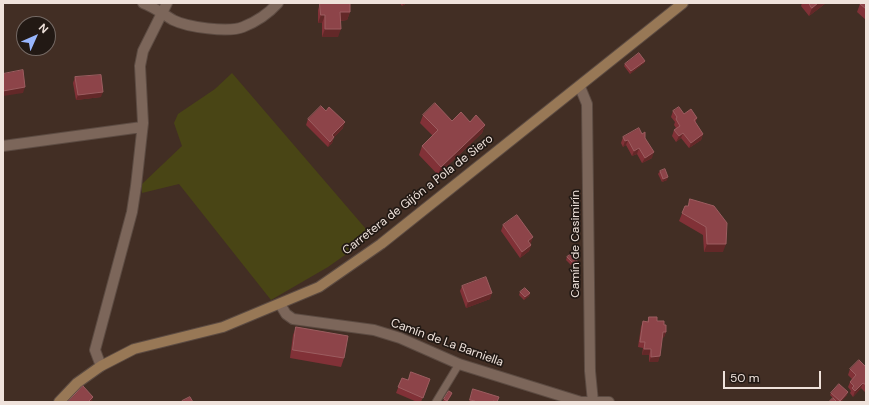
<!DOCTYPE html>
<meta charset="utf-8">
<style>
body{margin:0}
#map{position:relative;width:869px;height:405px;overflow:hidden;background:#422e24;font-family:"DM Sans",sans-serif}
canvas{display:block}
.frame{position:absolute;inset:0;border:4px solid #efe2db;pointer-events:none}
.north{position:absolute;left:16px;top:16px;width:40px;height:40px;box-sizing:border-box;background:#221914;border:1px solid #746964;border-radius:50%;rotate:45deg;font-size:11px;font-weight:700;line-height:16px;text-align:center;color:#efe2db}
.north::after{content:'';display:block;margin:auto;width:14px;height:18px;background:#98b6fd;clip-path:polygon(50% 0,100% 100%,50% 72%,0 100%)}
.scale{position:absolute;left:723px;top:371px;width:98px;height:18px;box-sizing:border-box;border:2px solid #efe2db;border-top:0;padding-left:5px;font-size:12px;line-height:14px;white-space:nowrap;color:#efe2db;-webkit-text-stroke:3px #221914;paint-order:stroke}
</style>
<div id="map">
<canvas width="869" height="405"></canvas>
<div class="frame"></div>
<div class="north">N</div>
<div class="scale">50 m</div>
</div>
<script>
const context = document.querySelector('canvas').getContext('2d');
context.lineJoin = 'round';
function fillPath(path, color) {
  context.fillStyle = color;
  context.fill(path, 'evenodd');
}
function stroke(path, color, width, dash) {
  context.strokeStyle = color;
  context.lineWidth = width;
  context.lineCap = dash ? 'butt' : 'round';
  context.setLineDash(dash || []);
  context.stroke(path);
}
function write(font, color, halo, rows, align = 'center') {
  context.font = font + ' "DM Sans",sans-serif';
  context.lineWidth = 3.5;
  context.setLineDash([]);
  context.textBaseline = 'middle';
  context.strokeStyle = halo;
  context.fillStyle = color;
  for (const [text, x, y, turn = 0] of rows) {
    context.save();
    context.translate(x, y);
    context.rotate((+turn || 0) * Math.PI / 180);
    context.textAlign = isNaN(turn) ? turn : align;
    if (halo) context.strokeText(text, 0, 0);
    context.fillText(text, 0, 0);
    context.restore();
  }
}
fillPath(new Path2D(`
 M232,73L372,236L328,267L271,300L179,184L142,193V184L182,146L174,123L178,114L215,89Z`), '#494515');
const lane = new Path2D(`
 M436,402L459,364`);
const street = new Path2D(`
 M143,3C154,7 163,14 173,20C187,27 228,33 243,27C256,22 269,13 278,3
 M580,87L587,104L590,371L593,402
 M3,146L142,127
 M280,304L286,314L293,319L374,330L400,338L459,364L581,402H609
 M101,366L95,350L132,212L136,186L143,123L140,66L143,51L167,3`);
const secondary = new Path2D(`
 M59,402L77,383L101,366L134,349L223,327L319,287L381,244L683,3`);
stroke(lane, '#5c4b42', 9);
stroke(street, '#5c4b42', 12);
stroke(secondary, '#5c4b42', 12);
stroke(lane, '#7c665a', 7);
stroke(street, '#7c665a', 10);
stroke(secondary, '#987856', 10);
fillPath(new Path2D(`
 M320,3L350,12L347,20L340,21L338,37H322V23H318V10Z
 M400,3H407L402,6Z
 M802,3H826L809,16L801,6Z
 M866,3V20L857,12L860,4Z
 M645,61L644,63L630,74L624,66L625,64Z
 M75,77L101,97L76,100L73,83Z
 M673,111L684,114L697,118L695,123L703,134L701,140L689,148L681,138L676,142L672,136L674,130L676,128L674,125L675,122L671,117Z
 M423,115L452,121L470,122L485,125L482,133L438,175L419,155L422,146L433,136L420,123Z
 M308,119L343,128L334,137L332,143L328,147L306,125Z
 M623,137L645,138L652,158L642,163L637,154L632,156L626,145L623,147L621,143Z
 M660,171L667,180L662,182L658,174Z
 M690,199L723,252H704L703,235L679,221L685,206H688Z
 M503,225L531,243L530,244L531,245L529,251L520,258L501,231Z
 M567,257L577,265L574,268L566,260Z
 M462,286L490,299L466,308L460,291Z
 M520,292L530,293L529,296L524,300L519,295Z
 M649,317L657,321L664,325L666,332L664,337L662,338L658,362H649V355H642L643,348L638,347L641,327L643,321L647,322Z
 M296,327L344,358L341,367L290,358L293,335Z
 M866,367V393L861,388L853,397L850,393L851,391L848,387L850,382L852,379L848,375L850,369Z
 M402,378L408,380L430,379L421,402H417L396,393Z
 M473,389L497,402H469Z
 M452,393L451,396L447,402L443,401L444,399Z
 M831,393L847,395L841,402H837L830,395Z`), '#813137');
fillPath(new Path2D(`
 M403,3H407L402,6Z
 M818,3H826L809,16L812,8Z
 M340,12H350L347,20L337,21Z
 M321,15H325L322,23H318Z
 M325,29H341L338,37H322Z
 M645,61L644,63L630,74L631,71Z
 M25,87L23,93L3,96V91Z
 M103,92L101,97L76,100L78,95Z
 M345,122L343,128L330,141L332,135Z
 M485,125L482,133L438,175L441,167Z
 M683,133L681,138L676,142L679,136Z
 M703,134L701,140L689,148L691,143Z
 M334,137L332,143L328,147L330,142Z
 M628,140L626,145L623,147L625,141Z
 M639,148L637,154L632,156L634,151Z
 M654,152L652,158L642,163L645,158Z
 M668,177L667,180L662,182L663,179Z
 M533,237L531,243L526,247L528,241Z
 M707,244H726L723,252H704Z
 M531,245L529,251L520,258L522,252Z
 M578,262L577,265L574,268L575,265Z
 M492,293L490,299L466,308L468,302Z
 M530,293L529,296L524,300L525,297Z
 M663,332H666L664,337L661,338Z
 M644,349H651L649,355H642Z
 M660,356L658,362H649L651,357Z
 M863,383L861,388L853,397L855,391Z
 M848,392L847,395L841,402H840Z
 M93,397L92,402H88Z`), '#632828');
const building = new Path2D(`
 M320,3H350V12H340L341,29H325V15H321Z
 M809,3H818L812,8Z
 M861,3H866V9L860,4Z
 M639,53L645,61L631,71L625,64Z
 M23,70L25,87L3,91V74Z
 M101,75L103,92L78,95L75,77Z
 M435,103L452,121L461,112L470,122L476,115L485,125L441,167L422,146L438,130L423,115Z
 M321,106L326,111L329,107L345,122L332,135L334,137L330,142L308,119Z
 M679,107L684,114L691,109L697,118L694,120L703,134L691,143L683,133L679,136L674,130L680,126L676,119L677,117L673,111Z
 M639,128L642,134L645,132V138L654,152L645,158L639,148L634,151L628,140L625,141L623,137Z
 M665,169L668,177L663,179L660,171Z
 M690,199L714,206L727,223L726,244H707L706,227L682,213L685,206H688Z
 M517,215L533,237L528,241L531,245L522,252L503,225Z
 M571,254L578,262L575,265L567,257Z
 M486,277L492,293L468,302L462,286Z
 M525,288L530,293L525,297L520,292Z
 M649,317H657V321H664V325H666V332H663L660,356L651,357V349H644L645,342H640L643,321L648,322Z
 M296,327L348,336L344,358L293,350Z
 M859,360L866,367V385L863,383L855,391L852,388L854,386L850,382L856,375L850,369Z
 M411,372L430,379L423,398L398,387L402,378L408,380Z
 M839,384L848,392L840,401L831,393Z
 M83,386L93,397L88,402H68Z
 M473,389L499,397L497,402L493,401V402H475V401L470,400Z
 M449,391L452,393L447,401L444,399Z
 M190,397L193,402H182V401Z
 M833,398L837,402H829Z`);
fillPath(building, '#8d4449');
stroke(building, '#9c5d60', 1);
write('12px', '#efe2db', '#221914', [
 ["Carretera de Gijón a Pola de Siero",418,195,-38],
 ["Camín de Casimirín",576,244,-90],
 ["Camín de La Barniella",447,343,20]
]);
</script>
